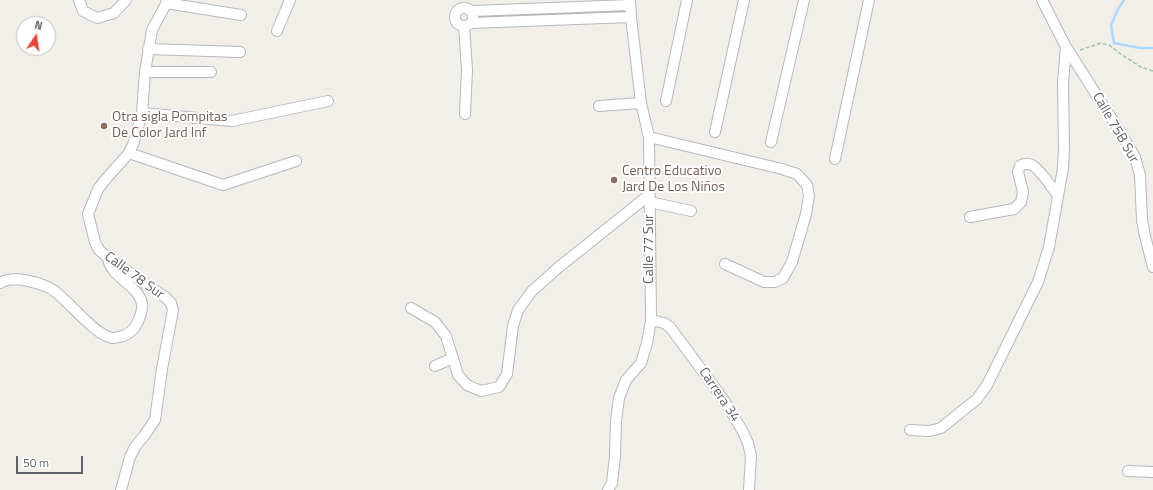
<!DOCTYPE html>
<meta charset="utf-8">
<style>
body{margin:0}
#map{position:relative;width:1153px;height:490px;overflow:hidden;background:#f1efe8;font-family:"Titillium Web",sans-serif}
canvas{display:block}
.north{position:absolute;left:16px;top:16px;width:40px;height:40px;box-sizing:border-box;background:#fff;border:1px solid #bfc1c3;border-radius:50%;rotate:13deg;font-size:11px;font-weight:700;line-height:16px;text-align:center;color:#5f6368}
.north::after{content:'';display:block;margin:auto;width:14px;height:18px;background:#ea4335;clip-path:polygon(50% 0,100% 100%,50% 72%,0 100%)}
.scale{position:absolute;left:16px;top:456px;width:67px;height:18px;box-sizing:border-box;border:2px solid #5f6368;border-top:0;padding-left:5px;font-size:12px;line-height:14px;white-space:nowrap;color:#5f6368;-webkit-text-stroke:3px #fff;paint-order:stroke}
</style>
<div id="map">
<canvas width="1153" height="490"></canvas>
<div class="north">N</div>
<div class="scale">50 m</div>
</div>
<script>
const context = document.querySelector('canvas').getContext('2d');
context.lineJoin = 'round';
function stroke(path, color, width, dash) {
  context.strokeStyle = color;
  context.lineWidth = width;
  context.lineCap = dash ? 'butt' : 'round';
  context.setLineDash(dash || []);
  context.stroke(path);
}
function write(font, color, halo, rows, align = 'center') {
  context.font = font + ' "Titillium Web",sans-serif';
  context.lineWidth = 4;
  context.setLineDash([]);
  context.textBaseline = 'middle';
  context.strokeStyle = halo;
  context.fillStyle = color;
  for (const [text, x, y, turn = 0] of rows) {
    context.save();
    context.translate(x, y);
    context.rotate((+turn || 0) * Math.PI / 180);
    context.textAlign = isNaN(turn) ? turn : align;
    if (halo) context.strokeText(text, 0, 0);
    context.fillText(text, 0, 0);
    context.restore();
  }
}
stroke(new Path2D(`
 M1124,0L1118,9L1111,25L1114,43L1140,48H1153`), '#aadaff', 2.5);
const minor = new Path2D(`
 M79,0L83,11L97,18L114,13L126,0
 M1042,0L1066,47L1122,135L1135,157L1140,175L1142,220L1145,236L1153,267
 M166,3L241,15
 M455 17a9 9 0 1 1 18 0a9 9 0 1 1-18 0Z
 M472,11L630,5
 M471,23L631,17
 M464,26L467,70L465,114
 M277,31L290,0
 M148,49L240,52
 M145,72H211
 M666,101L687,0
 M599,106L641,103
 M142,113L232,121L328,101
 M715,132L744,0
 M649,137L782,169L797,174L807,185L809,196L806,214L792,262L783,278L775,282H764L725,264
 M771,142L804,0
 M129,153L223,185L296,161
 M835,159L869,0
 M650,202L691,211
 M970,217L1014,209L1021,202L1023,192L1018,172L1020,166C1023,164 1027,163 1032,165C1039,168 1052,188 1057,194
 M0,283C6,279 17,279 24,280C34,282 44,284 53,290C67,299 99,340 114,338C117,338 121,336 123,336C128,334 132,331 135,327C139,320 143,311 142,303C138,285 110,277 108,258
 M411,308L435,322L446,336L458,375L467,385L481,391L499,387L507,374L513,326L518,310L532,291L559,267L649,195
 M651,320L664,323L670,327L718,392L729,408L743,432L748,443L751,456L749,490
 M435,366L453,358
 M910,430L929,431L941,428L977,399L987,385L1038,282L1049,247L1063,168L1064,148L1063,83L1066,47
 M1128,471L1153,472
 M121,490L130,457L135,447L144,436L155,420L162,369L173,310L171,303L165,297L108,258L99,250L95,242L88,214L98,189L105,180L129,153L134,142L142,113L145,72L152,30L168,0
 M608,490L612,483L615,456L616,421L619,398L626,380L641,363L647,343L651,320L649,137L641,103L631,17L630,0`);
stroke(minor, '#b5b8bc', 12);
stroke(new Path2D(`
 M1080,50L1101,43L1109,45L1122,55L1141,67L1153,71`), '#9cc7a9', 1.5, [4, 2]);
stroke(minor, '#fff', 10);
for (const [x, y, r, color] of [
 [104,126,4,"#8d6e63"],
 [614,180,4,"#8d6e63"]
]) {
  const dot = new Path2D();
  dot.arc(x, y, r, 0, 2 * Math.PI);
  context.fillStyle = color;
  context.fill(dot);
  stroke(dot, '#fff', 1.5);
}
write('14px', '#785e54', '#fff', [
 ["Otra sigla Pompitas",112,118],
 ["De Color Jard Inf",112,134],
 ["Centro Educativo",622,172],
 ["Jard De Los Niños",622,188]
], 'left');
write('14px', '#5f6368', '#fff', [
 ["Calle 75B Sur",1115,128,60],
 ["Calle 77 Sur",650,249,-90],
 ["Calle 78 Sur",134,276,36],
 ["Carrera 34",719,395,56]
]);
</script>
